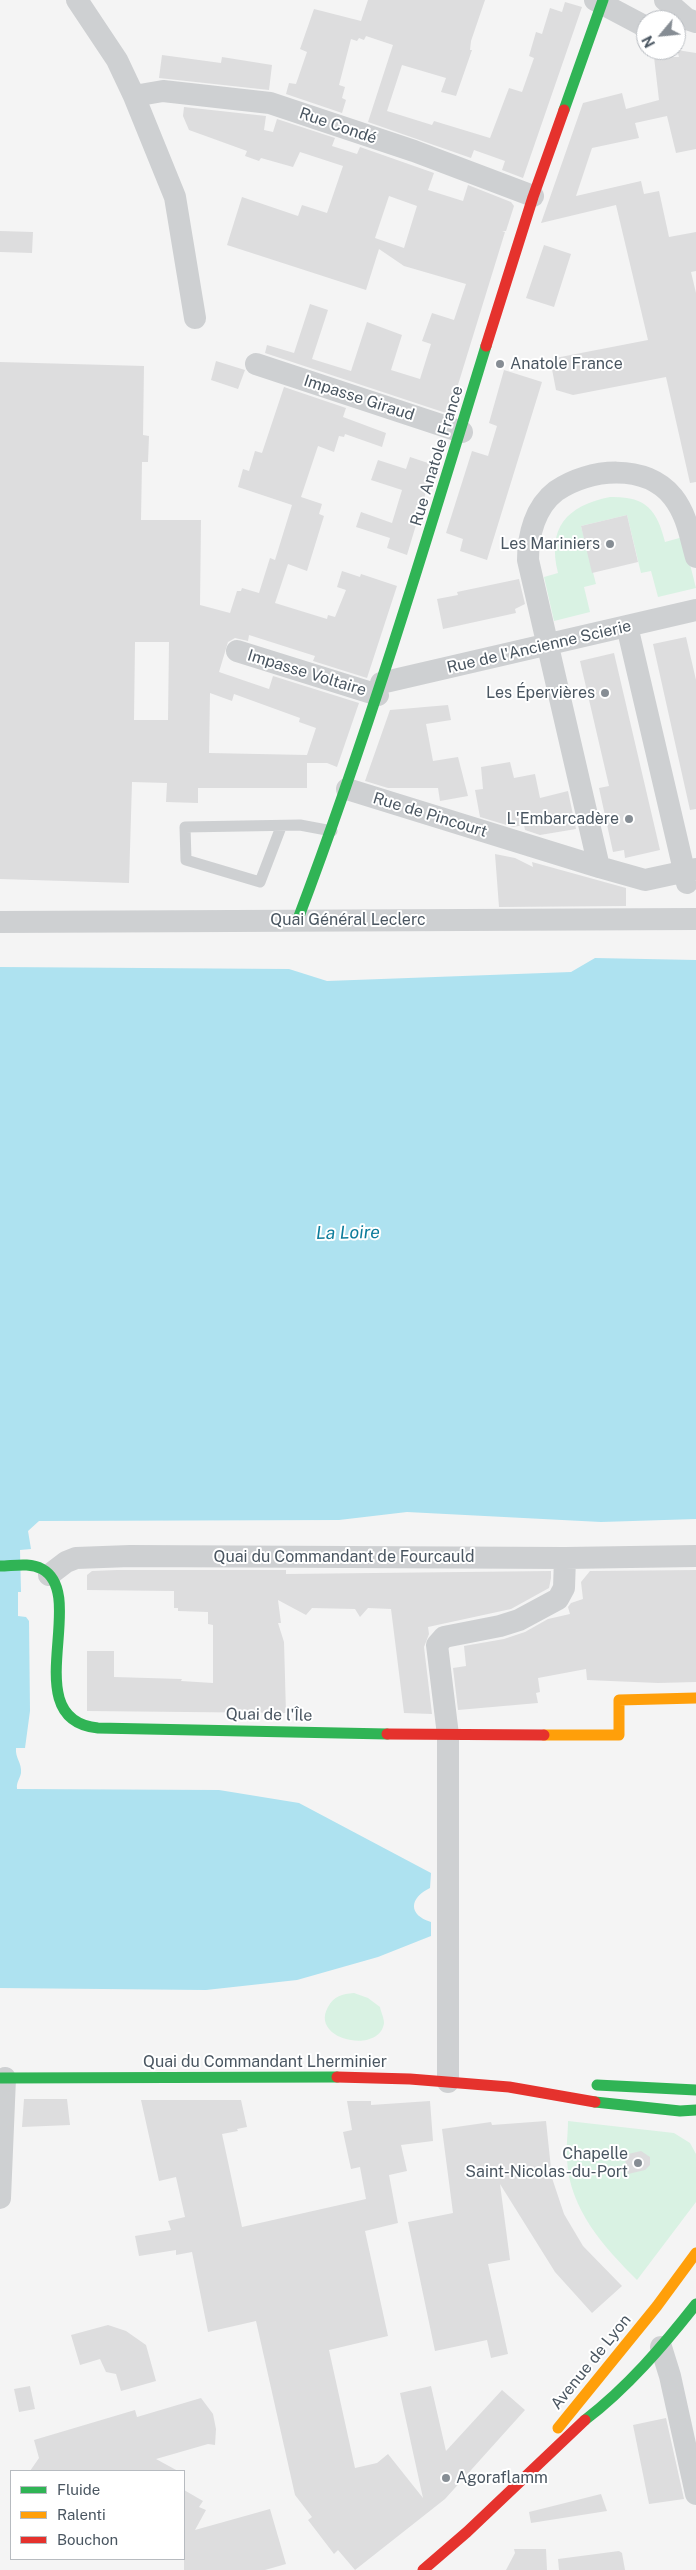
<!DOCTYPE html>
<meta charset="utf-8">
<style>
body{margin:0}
#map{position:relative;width:696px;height:2570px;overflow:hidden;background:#f4f4f4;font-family:"Public Sans",sans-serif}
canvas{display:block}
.legend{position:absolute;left:10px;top:2470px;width:175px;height:90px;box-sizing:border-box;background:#fff;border:1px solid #b7bbc0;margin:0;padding:6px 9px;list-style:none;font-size:15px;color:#4a5661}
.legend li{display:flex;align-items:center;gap:10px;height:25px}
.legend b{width:25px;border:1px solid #b7bbc0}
.north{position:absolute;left:636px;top:10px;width:50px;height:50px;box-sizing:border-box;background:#fff;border:1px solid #b7bbc0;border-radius:50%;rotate:242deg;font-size:14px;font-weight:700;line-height:20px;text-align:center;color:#4a5661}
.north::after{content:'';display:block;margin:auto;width:18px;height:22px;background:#868d94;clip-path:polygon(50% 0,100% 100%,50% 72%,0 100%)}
</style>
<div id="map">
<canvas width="696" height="2570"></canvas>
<ul class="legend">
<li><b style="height:6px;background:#30b455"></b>Fluide</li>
<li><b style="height:6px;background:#ff9f0a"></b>Ralenti</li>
<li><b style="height:6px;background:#e5322d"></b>Bouchon</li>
</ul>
<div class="north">N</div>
</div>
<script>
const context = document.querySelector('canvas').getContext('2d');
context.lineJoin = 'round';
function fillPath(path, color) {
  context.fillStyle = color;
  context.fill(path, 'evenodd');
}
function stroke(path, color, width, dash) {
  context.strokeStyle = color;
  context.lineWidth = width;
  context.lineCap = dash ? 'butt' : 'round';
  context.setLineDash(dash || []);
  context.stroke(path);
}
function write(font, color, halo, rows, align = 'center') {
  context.font = font + ' "Public Sans",sans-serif';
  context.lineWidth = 4;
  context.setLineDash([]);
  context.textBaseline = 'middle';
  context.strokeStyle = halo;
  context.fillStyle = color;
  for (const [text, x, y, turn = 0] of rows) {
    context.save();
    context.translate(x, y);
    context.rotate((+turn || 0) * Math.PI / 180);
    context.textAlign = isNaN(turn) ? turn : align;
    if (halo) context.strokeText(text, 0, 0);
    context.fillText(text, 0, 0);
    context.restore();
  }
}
fillPath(new Path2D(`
 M610,497C645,496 657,509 665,542L683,537L696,588L658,597L651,571L641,573L627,515L581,526L596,584L584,587L590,612L554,621L544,577L558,573C547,528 566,506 610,497Z
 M354,1993L368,1998L380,2007C381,2012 384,2018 384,2023C380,2055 309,2040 328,2007C334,1996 342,1994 354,1993Z
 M568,2121L674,2133L690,2143L696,2154V2202L637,2280C604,2247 569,2209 567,2159C566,2147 568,2133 568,2121Z`), '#d9f2e3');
fillPath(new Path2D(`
 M595,958L696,960V1519L601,1522L407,1512L339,1520L39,1521L28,1531L31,1549L20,1550L21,1592H18V1616L26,1617L29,1621L30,1711L25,1748H16C15,1758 22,1763 21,1773C20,1779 16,1782 17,1789L219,1790L299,1803L431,1873L430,1888C409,1898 408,1915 431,1922V1936L378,1957L297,1980L206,1990L0,1988V967L289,969L327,981L571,972Z`), '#aee2f0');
fillPath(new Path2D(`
 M368,0H485L471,41L470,50H472L456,96L441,92L446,78L402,65L387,111L432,125L434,121L490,138L509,88L522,92L534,58L529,56L536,32L542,34L550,8L562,12L565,2L582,7L523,178L502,170L505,161L474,150L471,158L368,122L393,45L366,36L364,40L359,38L357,41L351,39L339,85L345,87L342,98L346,100L342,113L286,94L289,83L296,84L307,52L300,49L314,9L361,21Z
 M677,50L696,53V149L676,153L667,116L635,123L639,138L592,148L576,196L641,181L644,194L659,191L669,237L696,232V271L691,272L696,293V482L690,483L666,377L573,395L556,390L550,359L648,340L616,205L541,223L583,103L622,93L626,109L659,100L654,57H679Z
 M162,55L221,63L222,57L272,65L269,90L159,78Z
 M184,107L266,116L264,130L273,132L277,119L335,138L332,146L357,154L360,147L434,173L428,190L463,201L468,185L511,202L514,206L506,231H502L505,232L449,414L265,353L267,345L294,353L310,304L328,310L312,359L351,371L367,322L402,335L391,370L420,379L431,344L422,341L432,313L454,320L466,284L404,266L379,249L366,290L227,245L242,197L298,216L302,205L327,213L343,166L300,152L293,167L261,158L259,161L245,156L247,151L189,130L183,116ZM389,196L417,206L404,248L375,238Z
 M0,231L33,232L32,253L0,252Z
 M544,245L571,254L554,307L526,298Z
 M216,361L245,370L238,389L211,380Z
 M0,362L144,366L143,435L149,436L148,462H142L141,520H201L200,605L230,613L237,591H241L242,588L259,593L270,558L275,560L292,505L238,487L243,469L249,471L255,451L262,453L284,387L346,408L343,417L386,433L382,447L345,434L344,437L339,436L334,452L318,446L301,497L322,504L319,514L324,516L307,571L288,564L275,603L327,619L328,615L335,617L346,590L337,587L342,571L360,577L361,574L397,586L367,678L313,661L315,656L249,635L248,641L235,638L228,642L219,672L269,689L273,676L359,703L337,767L327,763H307V788H198V803L166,802L167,783L132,782L129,883L0,879ZM135,642H169L168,720H134ZM210,693L232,701L234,694L300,718L299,722L316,728L307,755L209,753Z
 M504,370L542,382L487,560L460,551L463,539L446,533L472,451L488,456L497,426L489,423Z
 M410,457L434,465L407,555L387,548L390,538L356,527L361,512L392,523L402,490L371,480L378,460L406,469Z
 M627,515L638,562L592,573L581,526Z
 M519,579L525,604L515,609L516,613L443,629L437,599L458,595L457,592Z
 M686,637L696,680V809L690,810L653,644Z
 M614,653L660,850L625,858L624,850L613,852L599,788L609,786L580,661Z
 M448,705L451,720L426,724L433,761L458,757L468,796L440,801L438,788H388L365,781L390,710Z
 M510,762L514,778L535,774L540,798L568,791L576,829L540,835L525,830L524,825L513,827L480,817L475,790L483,789L481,767Z
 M495,854L515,858L533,867L532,862L626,888V906L499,907Z
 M117,1570H286V1574L551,1571V1578L549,1588L511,1609L428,1627L429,1634L424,1647L432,1714L404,1713L391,1609L368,1608L360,1617L355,1609L312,1608L306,1615L278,1600L281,1623H278L284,1642L286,1713L87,1711V1651H114V1677L182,1679L181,1681L213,1683V1625L208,1624V1612L178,1611V1608H174V1591L87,1590V1575L92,1571Z
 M696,1570V1682L658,1683L587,1680L586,1669L538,1678L540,1692L536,1693L538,1703L458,1710L453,1668L466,1666L464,1646L504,1639L525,1632L548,1619L570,1614L568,1607L571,1603L583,1599L581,1582L590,1571Z
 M24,2099H67L70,2125L22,2127Z
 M141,2100H241L247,2127L237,2129L238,2131L222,2134L242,2227L366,2199L360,2167L351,2169L343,2132L352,2130L347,2101H371V2105L430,2101L433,2141L401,2145L407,2171L389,2175L398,2223L365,2231L388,2336L329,2350L355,2468L377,2463L388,2454L423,2498L400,2393L431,2386L446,2451L502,2390L525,2410L445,2499L355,2570L338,2550L334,2554L308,2520L312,2517L295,2495L256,2321L208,2332L192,2252L176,2255V2250L139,2256L135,2236L171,2230L168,2221L185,2217L176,2177L159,2181Z
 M546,2121L552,2178L564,2214L583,2246L622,2286L592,2313L555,2272L500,2184L510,2260L488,2264L508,2354L491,2358L487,2340L435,2351L408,2222L453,2213L442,2129L491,2122L492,2125Z
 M641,2151L650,2157V2165L645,2170L628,2174L624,2155Z
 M108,2325L126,2331L146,2345L156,2381L121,2391L116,2374L106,2372L100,2359L80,2365L71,2335Z
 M30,2386L35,2409L19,2412L14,2389Z
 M201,2398L213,2414L216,2429L215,2445L208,2444L156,2459L178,2471H30L39,2458L34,2440L135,2410L137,2417Z
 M666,2418L684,2499L649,2504L633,2425Z
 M184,2490L203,2501L199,2507L206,2510L195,2530L270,2509L286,2564L265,2570H184Z
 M601,2494L607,2511L531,2523L529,2512Z
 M514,2549H546L547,2570H506L515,2553Z
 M619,2551L622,2553L625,2570H559L558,2559Z`), '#ddddde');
stroke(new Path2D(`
 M281,827L260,882L186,860L185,827L300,825L332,831`), '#ced0d2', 11);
stroke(new Path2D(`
 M77,0L117,60L134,96L175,197L195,318
 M595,0L646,27
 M665,0L687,19L696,22
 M134,96L163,91L270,103L414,151L533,196
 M256,364L462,432
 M696,557C690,536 687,515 673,497C646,463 589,468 556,491C535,507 528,535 528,560L599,867L645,880L696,869
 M627,626L687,883
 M237,651L378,695
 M381,683L696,610
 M347,789L599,867
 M0,922L696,919
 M49,1575L66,1562L76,1558L130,1556L565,1558L696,1556
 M448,2082V1735L437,1645L444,1637L500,1626L519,1620L558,1599L564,1588L565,1558
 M0,2198L5,2078
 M661,2347L670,2376L696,2494`), '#ced0d2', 22);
stroke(new Path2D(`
 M564,110L603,0
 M298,919C369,731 427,539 486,346
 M0,1566C13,1566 29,1562 42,1569C90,1595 15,1720 98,1728L387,1734
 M0,2078L337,2077
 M597,2085L696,2090
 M595,2102L680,2111L696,2110
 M585,2420C627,2388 663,2346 696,2304`), '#30b455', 11);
stroke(new Path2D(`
 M544,1735H619V1700L696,1698
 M558,2428L657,2306L696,2253`), '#ff9f0a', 11);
stroke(new Path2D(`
 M486,346L533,197L564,110
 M387,1734L544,1735
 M337,2077L410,2079L509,2087L595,2102
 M423,2570L467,2532L585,2420`), '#e5322d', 11);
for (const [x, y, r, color] of [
 [500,364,5,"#868d94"],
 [610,544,5,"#868d94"],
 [605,693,5,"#868d94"],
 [629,819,5,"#868d94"],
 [638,2163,5,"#868d94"],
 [446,2478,5,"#868d94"]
]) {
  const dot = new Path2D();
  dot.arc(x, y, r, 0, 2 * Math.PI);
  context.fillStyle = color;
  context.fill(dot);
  stroke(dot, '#fff', 2);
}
write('16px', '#4a5661', '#fff', [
 ["Rue Condé",338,126,19],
 ["Impasse Giraud",359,398,18],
 ["Rue Anatole France",437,456,-73],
 ["Rue de l'Ancienne Scierie",539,647,-13],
 ["Impasse Voltaire",307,673,17],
 ["Rue de Pincourt",430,815,17],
 ["Quai Général Leclerc",348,920],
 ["Quai du Commandant de Fourcauld",344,1557],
 ["Quai de l'Île",269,1715,1],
 ["Quai du Commandant Lherminier",265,2062],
 ["Avenue de Lyon",591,2362,-51]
]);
write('16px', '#4a5661', '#fff', [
 ["Anatole France",510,364,"left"],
 ["Les Mariniers",600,544],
 ["Les Épervières",595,693],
 ["L'Embarcadère",619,819],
 ["Chapelle",628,2154],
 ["Saint-Nicolas-du-Port",628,2172],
 ["Agoraflamm",456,2478,"left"]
], 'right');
write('italic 18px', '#0c7c9b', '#fff', [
 ["La Loire",348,1233,-1]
]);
</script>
